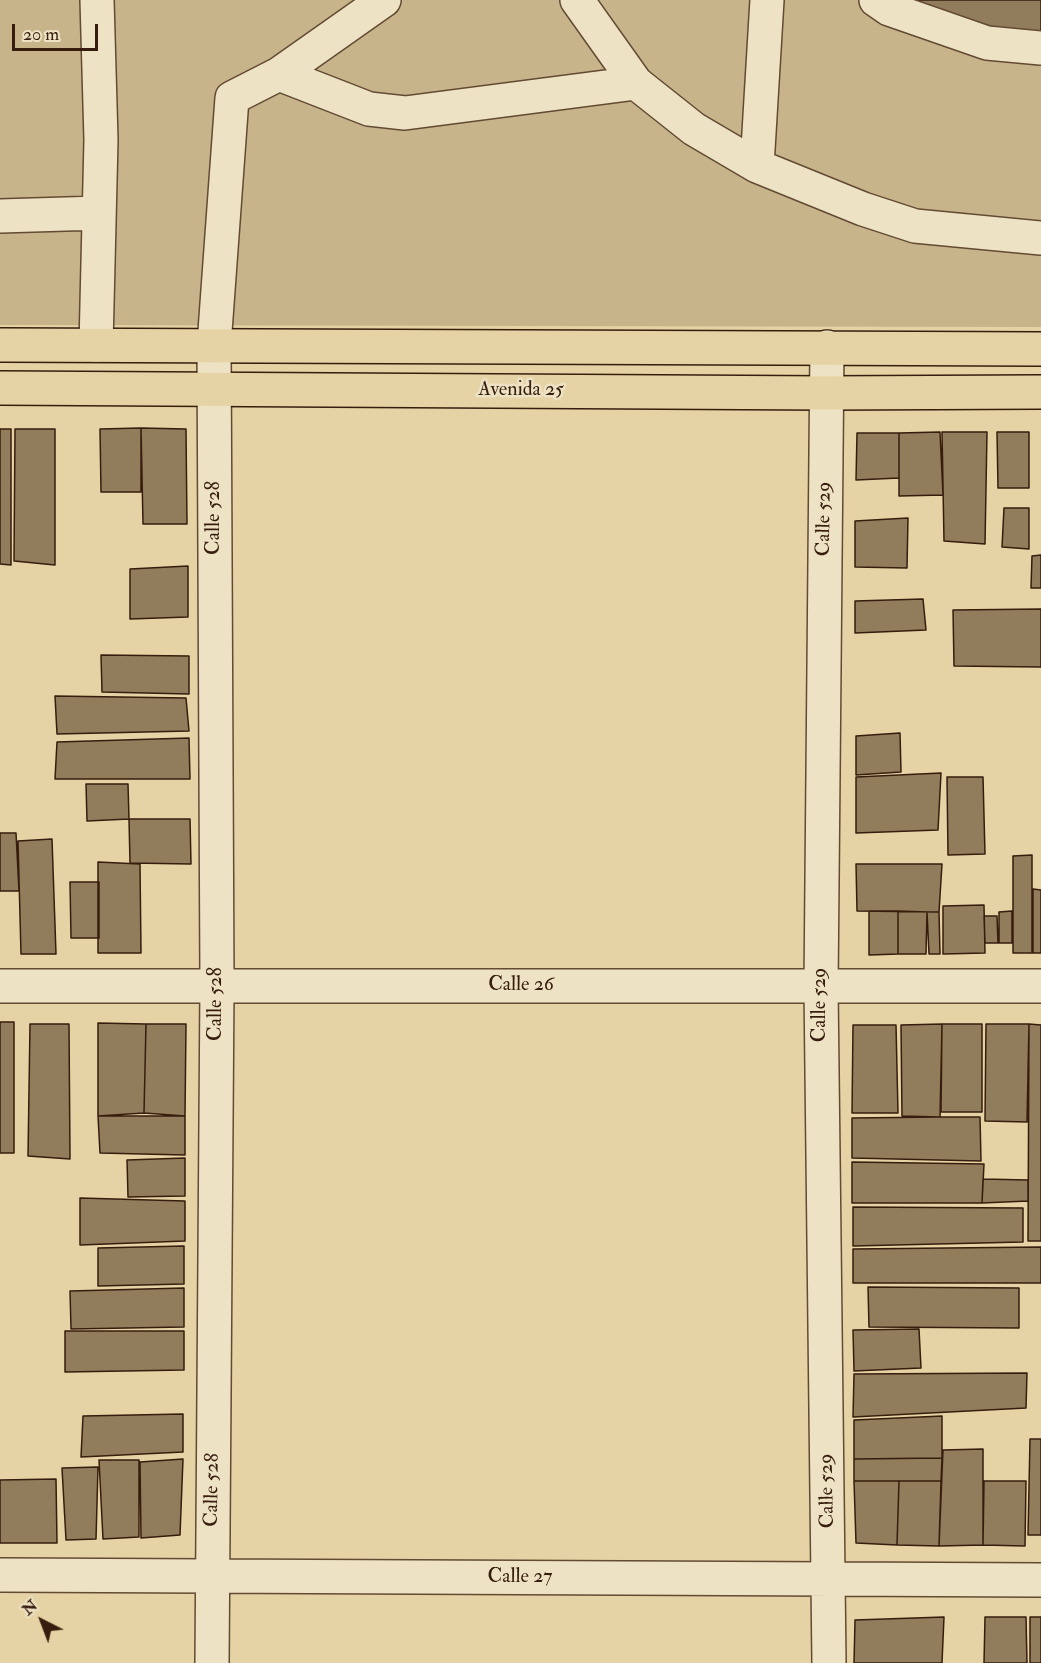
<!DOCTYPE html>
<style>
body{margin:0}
#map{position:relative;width:1041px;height:1663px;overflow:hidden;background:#e5d3a5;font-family:"IM FELL Double Pica",serif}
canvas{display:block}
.north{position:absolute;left:12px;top:1591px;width:60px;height:60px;-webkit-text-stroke:4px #eee2c4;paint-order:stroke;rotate:318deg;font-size:16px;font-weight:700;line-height:24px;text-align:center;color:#371d0d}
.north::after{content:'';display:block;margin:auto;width:21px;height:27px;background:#371d0d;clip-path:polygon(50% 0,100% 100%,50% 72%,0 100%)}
.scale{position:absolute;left:12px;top:24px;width:86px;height:27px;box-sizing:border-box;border:3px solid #371d0d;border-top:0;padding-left:8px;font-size:18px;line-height:21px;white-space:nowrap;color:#371d0d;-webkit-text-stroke:4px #eee2c4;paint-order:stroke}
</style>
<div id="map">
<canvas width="1041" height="1663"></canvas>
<div class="north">N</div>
<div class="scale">20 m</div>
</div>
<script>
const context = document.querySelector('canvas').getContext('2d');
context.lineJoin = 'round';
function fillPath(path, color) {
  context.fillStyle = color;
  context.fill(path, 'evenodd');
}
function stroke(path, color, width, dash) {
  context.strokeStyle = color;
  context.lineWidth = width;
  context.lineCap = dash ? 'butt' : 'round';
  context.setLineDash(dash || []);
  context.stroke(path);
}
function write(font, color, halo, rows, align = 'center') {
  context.font = font + ' "IM FELL Double Pica",serif';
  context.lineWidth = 5;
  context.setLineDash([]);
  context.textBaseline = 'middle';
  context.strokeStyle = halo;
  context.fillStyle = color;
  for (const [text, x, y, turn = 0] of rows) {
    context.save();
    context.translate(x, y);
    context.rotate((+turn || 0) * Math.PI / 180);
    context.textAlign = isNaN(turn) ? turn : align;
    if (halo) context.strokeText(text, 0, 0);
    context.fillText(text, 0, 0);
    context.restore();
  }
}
fillPath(new Path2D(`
 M0,0H1041V327L0,325Z`), '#c7b48b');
const building = new Path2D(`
 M876,0H1041V54Z
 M141,428V492H101L100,429Z
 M141,428L186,429L187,524H143Z
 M0,429H11V565L0,564Z
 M15,429H55V565L14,561Z
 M940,432L943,495L899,496V433Z
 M942,432H987L985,544L944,541Z
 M997,432H1029V488H998Z
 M857,433H899V478L856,480Z
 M1004,508H1029V549L1002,547Z
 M908,518L907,568L855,567V521Z
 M1041,555V588H1031L1032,556Z
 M188,566V617L130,619V569Z
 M923,599L926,630L855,633V601Z
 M1041,609V667L954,666L953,610Z
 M101,655L189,656V694L102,692Z
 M55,696L186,698L189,731L57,734Z
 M900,733L901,772L856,775V736Z
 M189,738L190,779H55L57,742Z
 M941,773L938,830L856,833V777Z
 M947,777H983L985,854L948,855Z
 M86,784H128L129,819L87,821Z
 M129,819H190L191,864L130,863Z
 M0,833H16L19,891H0Z
 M52,839L56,954H21L18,841Z
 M1032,855V953H1013V856Z
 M98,862L140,864L141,953H98Z
 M856,864H942L939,912L857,911Z
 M70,882H99V938H71Z
 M1033,889L1041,890V953H1033Z
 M984,905L985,953L943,954V906Z
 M869,911H898V954L869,955Z
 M898,911L927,912L926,954H898Z
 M1012,911V943H999V912Z
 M927,912H939L940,954H929Z
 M984,916H997L998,943H985Z
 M0,1022H14V1153H0Z
 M98,1023L146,1024L144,1113L98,1116Z
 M30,1024H69L70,1159L28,1156Z
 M146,1024H186L185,1116L144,1113Z
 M942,1024L940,1117L902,1116L901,1025Z
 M942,1024H982V1112H941Z
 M986,1024H1029L1027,1122L985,1121Z
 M1029,1024L1041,1025V1241H1028Z
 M853,1025H896L898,1113H852Z
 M98,1116H185V1155L100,1153Z
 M940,1117H980L981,1161L852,1158V1118Z
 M185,1158V1196L128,1197L127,1160Z
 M852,1162L984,1164L982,1203H852Z
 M983,1179L1028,1180V1201L982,1203Z
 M80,1198L185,1201V1241L80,1245Z
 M853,1207L1023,1208V1242L853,1246Z
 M184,1246V1284L98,1286V1248Z
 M1041,1247V1283H853V1249Z
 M868,1287L1019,1288V1328L869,1327Z
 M184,1288V1327L71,1329L70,1291Z
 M919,1329L921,1368L854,1371L853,1330Z
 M65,1331H184V1370L65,1372Z
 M1027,1373L1026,1408L853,1417L854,1374Z
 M183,1414V1452L81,1457L83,1416Z
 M942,1416V1458L854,1459V1420Z
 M1030,1439H1041V1535H1028Z
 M983,1449V1545L939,1546L943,1450Z
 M942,1458L941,1481H854V1459Z
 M183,1459L180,1535L141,1538L140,1462Z
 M99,1460H139V1537L103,1539Z
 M98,1467L96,1539L66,1540L62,1468Z
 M56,1479L57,1543H0V1480Z
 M854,1481H899L897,1545L856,1543Z
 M899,1481H941L939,1546L897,1545Z
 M984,1481H1026L1025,1546L983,1545Z
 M944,1617L942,1663H854L855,1620Z
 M985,1617H1026L1027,1663H984Z
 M1030,1617H1041V1663H1030Z`);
fillPath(building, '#917c5c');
stroke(building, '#371d0d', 1.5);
const minor = new Path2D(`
 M384,0L279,74L369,109L405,113L636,83
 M577,0L636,83L694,129L757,166L863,209L915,226L1041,238
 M876,0L889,9L987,43L1041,48
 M757,166L767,0
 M0,216L99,213
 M96,345L101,140L97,0
 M827,347L821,987L829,1663
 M0,986H1041
 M0,1575L1041,1580
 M212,1663L217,985L214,345L232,98L279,74`);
const major = new Path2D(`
 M0,345L1041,349
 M0,388L826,393L1041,392`);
stroke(minor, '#624a33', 36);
stroke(major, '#371d0d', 36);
stroke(minor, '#eee2c4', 33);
stroke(major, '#e5d3a5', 33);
write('20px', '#371d0d', '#eee2c4', [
 ["Avenida 25",521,391],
 ["Calle 528",215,518,-90],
 ["Calle 529",825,519,-89],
 ["Calle 26",521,986],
 ["Calle 528",217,1004,-90],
 ["Calle 529",821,1005,-90],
 ["Calle 528",213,1490,-89],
 ["Calle 529",828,1491,-91],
 ["Calle 27",520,1578]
]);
</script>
